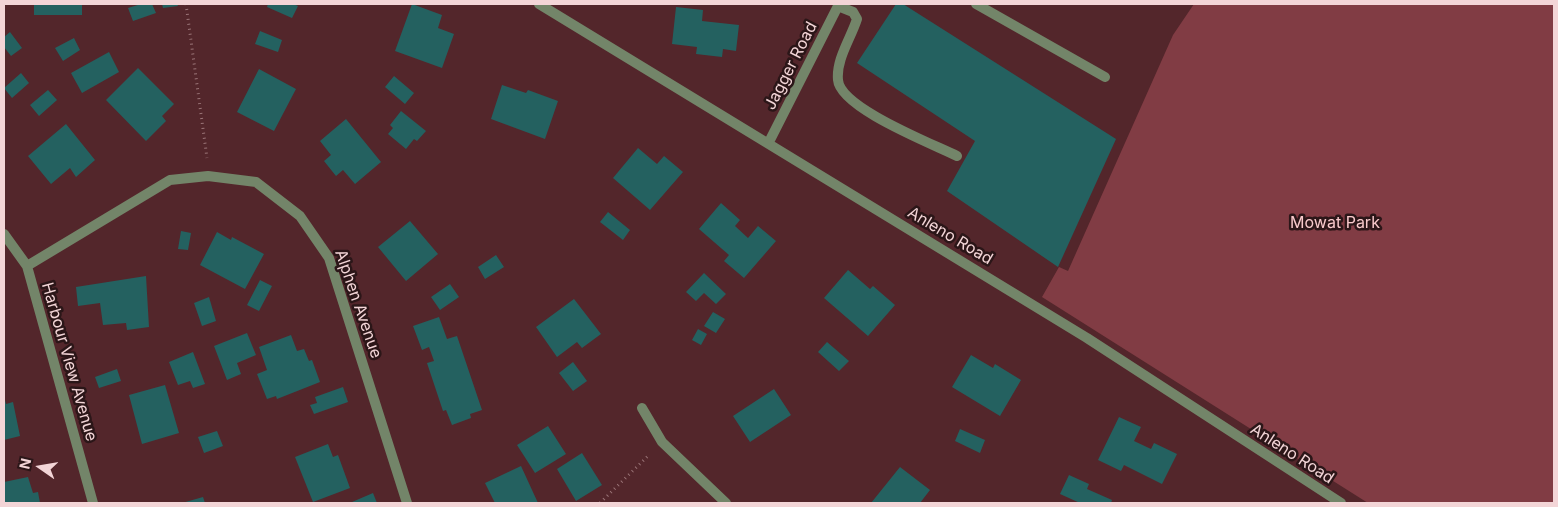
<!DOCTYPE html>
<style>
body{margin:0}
#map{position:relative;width:1558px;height:507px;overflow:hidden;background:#53262b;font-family:Inter,sans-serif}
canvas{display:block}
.frame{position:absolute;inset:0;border:5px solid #f3d5d7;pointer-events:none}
.north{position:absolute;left:15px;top:442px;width:50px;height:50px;-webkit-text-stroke:4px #2b1618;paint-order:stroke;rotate:283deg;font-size:14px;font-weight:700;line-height:20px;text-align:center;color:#f3d5d7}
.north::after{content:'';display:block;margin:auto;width:18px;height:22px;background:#f3d5d7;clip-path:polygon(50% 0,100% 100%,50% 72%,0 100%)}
</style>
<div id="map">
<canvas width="1558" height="507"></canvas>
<div class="frame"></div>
<div class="north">N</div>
</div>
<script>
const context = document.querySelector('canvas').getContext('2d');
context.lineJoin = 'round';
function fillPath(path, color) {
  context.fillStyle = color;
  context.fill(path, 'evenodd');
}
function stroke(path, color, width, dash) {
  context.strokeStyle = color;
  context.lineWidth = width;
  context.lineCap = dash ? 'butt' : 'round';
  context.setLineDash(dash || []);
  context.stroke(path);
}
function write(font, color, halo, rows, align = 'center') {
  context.font = font + ' Inter,sans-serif';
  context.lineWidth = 5;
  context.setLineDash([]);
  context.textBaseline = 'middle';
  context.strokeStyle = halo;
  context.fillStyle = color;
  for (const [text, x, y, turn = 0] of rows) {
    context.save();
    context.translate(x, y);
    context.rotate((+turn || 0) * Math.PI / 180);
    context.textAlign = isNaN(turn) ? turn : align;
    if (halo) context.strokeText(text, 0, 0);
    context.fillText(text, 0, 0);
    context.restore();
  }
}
fillPath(new Path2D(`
 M1194,4H1554V503H1368L1042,297L1059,267L1068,271L1173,35Z`), '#813c44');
fillPath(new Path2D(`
 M34,4H82V15H34Z
 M141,4H152L156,13L133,21L128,8Z
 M162,4H177L178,6L163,8Z
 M268,4H293L298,6L292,18L267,7Z
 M412,4L442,15L438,28L454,34L442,68L395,51Z
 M896,4H903L1116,139L1058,267L947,191L975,141L857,63Z
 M676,7L703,10L702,21L739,25L736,51L723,49L722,57L696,54L697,47L672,44Z
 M260,31L282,40L278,52L255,44Z
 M10,32L22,48L11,56L4,47V37Z
 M74,38L80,50L63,61L55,48Z
 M109,52L119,72L82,93L71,73Z
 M138,68L174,104L162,116L166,121L146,141L106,100Z
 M259,69L296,89L274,131L237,112Z
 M21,73L29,83L12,98L4,88Z
 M394,76L414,93L405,104L385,87Z
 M502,85L526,93L528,90L558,101L545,139L491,119Z
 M48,90L57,100L39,116L30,105Z
 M401,111L426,131L417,141L414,139L406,149L388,134L393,128L390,125Z
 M346,119L381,162L355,184L343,170L336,176L324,161L331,155L320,141Z
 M66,124L95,160L76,177L70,168L51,184L28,156Z
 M638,148L657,164L664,156L683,172L650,210L613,178Z
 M721,203L740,220L735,226L748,238L758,226L776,241L744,278L724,261L729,255L699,229Z
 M608,212L630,230L623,240L600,222Z
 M410,221L438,254L406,281L378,247Z
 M181,231L191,233L188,250L178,249Z
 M217,232L231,240L232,237L264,254L245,289L200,265Z
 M496,255L504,267L485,279L478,267Z
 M848,270L870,289L873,286L895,305L868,336L824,298Z
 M704,273L726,294L716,304L704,293L696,301L686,292Z
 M146,276L149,327L127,330L126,323L103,325L100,303L78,306L76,287Z
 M260,280L272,286L259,311L247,305Z
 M450,284L459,297L440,310L431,297Z
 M209,297L216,321L202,326L194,303Z
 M574,299L601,334L582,348L577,342L557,357L536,327Z
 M713,312L725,319L716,333L704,326Z
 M439,317L447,339L457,336L482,410L470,414L471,418L452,425L446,410L443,411L427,363L434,361L429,347L422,350L413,326Z
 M698,329L707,334L701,345L692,340Z
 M247,333L256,355L237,363L241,374L227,380L214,346Z
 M291,335L297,351L304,349L309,361L312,360L320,382L277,399L276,396L267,399L257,374L267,370L259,347Z
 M827,342L849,361L839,371L818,352Z
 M193,352L205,384L193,388L190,381L178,385L169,362Z
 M971,355L993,368L995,364L1021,380L1000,416L952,387Z
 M573,362L587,381L573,391L559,373Z
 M117,369L121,381L99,388L95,377Z
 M165,385L179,433L142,444L129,395Z
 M343,387L348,402L314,414L310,405L317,403L315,397Z
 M774,389L791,415L750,442L733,416Z
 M4,396L6,404L13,402L20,436L4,440Z
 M1119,417L1141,427L1134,441L1151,449L1154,443L1177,454L1162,484L1124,465L1121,471L1098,460Z
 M548,426L566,454L535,473L517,445Z
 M960,429L985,440L980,453L955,441Z
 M217,431L223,446L204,453L198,437Z
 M328,444L333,457L338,455L350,488L313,502L295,457Z
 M582,453L602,485L576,501L557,469Z
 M521,466L538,503H495L485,483Z
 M900,467L930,490L920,503H871Z
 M1069,475L1089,484L1087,489L1112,500L1111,503H1080L1060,494Z
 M28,477L33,493L38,492L40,503H4V482Z
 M373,493L377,503H353L352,502Z
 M203,497L205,503H182Z`), '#246160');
stroke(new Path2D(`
 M186,4L207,158
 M600,503L649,455`), '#9b7578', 3, [1, 4]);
stroke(new Path2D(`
 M976,4L1105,77
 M838,6L853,12L857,19C851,38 836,59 838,80C840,108 933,144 957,156`), '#738569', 10);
stroke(new Path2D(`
 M539,4L1087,338L1341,503
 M769,142L839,4
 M4,234L27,266L93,503
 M27,266L170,180L208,176L256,182L300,216L329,258L407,503
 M642,408L662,442L726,503`), '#738569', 10);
write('16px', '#f3d5d7', '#2b1618', [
 ["Jagger Road",791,66,-63],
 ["Anleno Road",950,236,31],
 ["Alphen Avenue",358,304,71],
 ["Harbour View Avenue",69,362,74],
 ["Anleno Road",1292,454,33]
]);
write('16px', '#f9cacc', '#2b1618', [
 ["Mowat Park",1335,223]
]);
</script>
